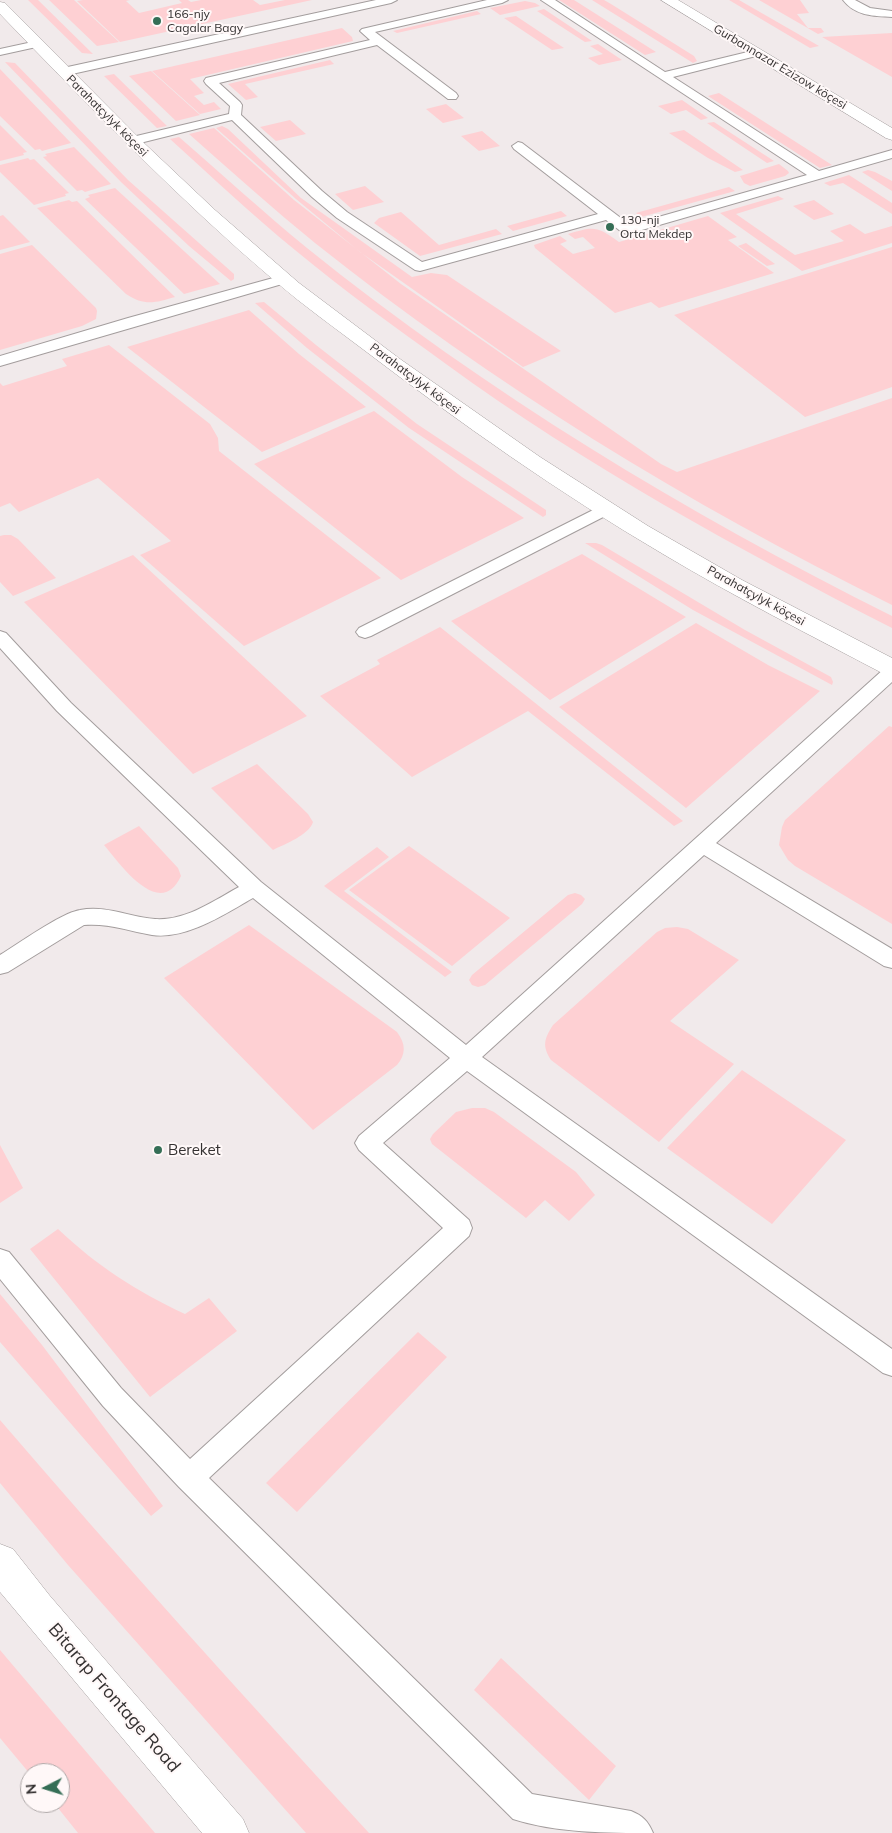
<!DOCTYPE html>
<meta charset="utf-8">
<style>
body{margin:0}
#map{position:relative;width:892px;height:1833px;overflow:hidden;background:#f1eaeb;font-family:Mulish,sans-serif}
canvas{display:block}
.north{position:absolute;left:20px;top:1763px;width:50px;height:50px;box-sizing:border-box;background:#fff8f8;border:1px solid #aea8a8;border-radius:50%;rotate:265deg;font-size:14px;font-weight:700;line-height:20px;text-align:center;color:#343131}
.north::after{content:'';display:block;margin:auto;width:18px;height:22px;background:#356e56;clip-path:polygon(50% 0,100% 100%,50% 72%,0 100%)}
</style>
<div id="map">
<canvas width="892" height="1833"></canvas>
<div class="north">N</div>
</div>
<script>
const context = document.querySelector('canvas').getContext('2d');
context.lineJoin = 'round';
function fillPath(path, color) {
  context.fillStyle = color;
  context.fill(path, 'evenodd');
}
function stroke(path, color, width, dash) {
  context.strokeStyle = color;
  context.lineWidth = width;
  context.lineCap = dash ? 'butt' : 'round';
  context.setLineDash(dash || []);
  context.stroke(path);
}
function write(font, color, halo, rows, align = 'center') {
  context.font = font + ' Mulish,sans-serif';
  context.lineWidth = 4;
  context.setLineDash([]);
  context.textBaseline = 'middle';
  context.strokeStyle = halo;
  context.fillStyle = color;
  for (const [text, x, y, turn = 0] of rows) {
    context.save();
    context.translate(x, y);
    context.rotate((+turn || 0) * Math.PI / 180);
    context.textAlign = isNaN(turn) ? turn : align;
    if (halo) context.strokeText(text, 0, 0);
    context.fillText(text, 0, 0);
    context.restore();
  }
}
fillPath(new Path2D(`
 M28,0H38L93,54L82,53Z
 M49,0H74L119,42L97,46Z
 M83,0H130L126,1L139,13L182,3L179,0H188L191,2L201,0H253L260,5L285,0H312L120,42L77,1Z
 M559,0H574L656,52L645,55Z
 M592,0H604L611,4L694,56L697,61L693,63Z
 M729,0H739L819,46L810,48Z
 M759,0H800L809,13L797,14L808,28H821L824,32L818,34Z
 M525,1L535,3L540,6L500,15L490,8Z
 M544,9L592,41L585,42L537,11Z
 M477,11L481,14L397,33L393,31Z
 M516,16L564,48L552,50L504,18Z
 M342,28L352,37L353,41L190,79L204,93L194,96L204,105L214,102L221,109L200,114L152,71Z
 M892,33V77L822,37Z
 M598,44L622,60L599,65L588,58L603,54L590,46Z
 M330,60L334,64L245,84L258,97L246,100L228,84Z
 M5,62L15,63L128,180L234,274V279L231,281L189,246L121,182Z
 M0,69L71,143L42,151L40,149L35,150L0,116Z
 M151,71L200,115L176,121L129,76Z
 M114,74L167,126L157,128L104,76Z
 M719,93L832,165L820,168L708,96Z
 M682,100L708,118L701,120L686,110L671,114L658,106Z
 M446,104L464,118L443,123L426,109Z
 M290,120L306,134L276,141L260,127Z
 M714,122L774,161L767,163L707,123Z
 M0,125L27,152L23,153L24,155L0,161Z
 M222,126L228,129L301,198L412,277L431,273L447,275L561,351L523,367L360,252L296,199L216,128Z
 M214,128L294,200L401,284L661,464L677,472L892,398V605C688,504 493,385 315,243C272,208 231,171 189,134Z
 M684,130L743,170L735,172L708,158L669,133Z
 M482,131L500,146L479,151L461,136Z
 M179,137C222,174 263,212 307,248C487,393 686,513 892,616V628C738,549 586,466 446,364C395,327 343,290 295,250C252,215 211,176 170,139Z
 M74,147L111,184L85,192L82,190L77,191L43,157L47,156L45,154Z
 M28,158L30,160L34,159L69,193L65,194L66,196L34,205L0,172V165Z
 M779,164L788,171L789,173L785,176L750,186L744,183L740,176Z
 M868,170L875,172L892,181V191L862,172Z
 M849,175L892,203V214L843,183L830,186L824,183Z
 M365,186L384,202L353,210L335,194Z
 M729,187L735,191L641,217L636,213Z
 M115,188L220,284L184,294L85,199L90,197L88,195Z
 M778,196L784,199L736,214L795,255L844,241L830,231L850,224L865,234L892,226V243L802,271L720,213Z
 M69,200L72,202L77,201L175,297C155,303 144,306 126,294L37,208Z
 M814,200L834,214L814,220L793,206Z
 M561,211L567,216L513,231L507,226Z
 M401,212L439,245L496,229L502,234L420,256L374,223L379,218Z
 M3,215L30,242L0,250V216Z
 M708,216L737,237L728,240L774,273L659,308L651,302L615,313L535,248L534,245L560,236L567,241L560,244L573,254L595,248L583,237L575,239L568,234C594,226 597,226 619,242Z
 M746,243L775,264L767,266L738,246Z
 M32,245L96,308L97,311L96,319L82,326L0,350V254Z
 M892,247V387L805,417L674,315Z
 M264,302L316,345L417,424L546,510V515L543,517L409,428L307,348L255,303Z
 M249,310L299,354L366,407L262,452L127,347Z
 M109,345L210,424L218,438L219,451L381,578L244,646L140,555L171,541L98,478L19,512L10,503L0,507V383L3,386L67,366L62,359Z
 M374,411L462,477L524,518L401,580L254,464Z
 M4,535H11L18,539L56,578L13,596L0,582V536Z
 M585,543H596L602,545L745,630L831,677L833,682L832,685L693,610Z
 M582,554L686,617L550,700L451,621Z
 M133,555L307,716L193,774L24,602Z
 M696,623L768,665L820,691L686,808L559,707Z
 M440,627L683,821L674,826L528,711L412,777L320,696L380,664L377,660Z
 M889,726L892,727V924L795,866L788,860L779,845L782,827L785,820Z
 M257,764L308,814L313,822C309,835 285,844 273,850L211,788Z
 M139,826L178,868L181,876C160,921 120,864 104,845Z
 M409,846L510,918L452,966L349,890Z
 M377,847L389,857L344,891L452,972L445,977L324,886Z
 M575,893L581,895L585,899L582,904L485,985L478,987L472,985L469,980L472,975L568,895Z
 M249,925L397,1032C406,1044 406,1054 397,1065L313,1130L164,978Z
 M677,927L688,929L739,960L670,1021L734,1064L659,1142L551,1060C542,1046 544,1039 553,1025L657,932L665,928Z
 M742,1070L846,1140L772,1224L667,1148Z
 M472,1108H485L494,1112L576,1172L595,1195L569,1221L545,1200L526,1218L432,1144L430,1139L433,1134L456,1112Z
 M0,1145L23,1188L0,1203Z
 M58,1229C97,1266 136,1291 185,1314L209,1298L237,1331L150,1397L30,1249Z
 M0,1294L42,1345L163,1506L151,1516L0,1342Z
 M418,1332L447,1357L297,1512L266,1483Z
 M0,1420C120,1560 244,1697 369,1833H306L68,1565L0,1483Z
 M0,1650L155,1833H78L54,1803H60V1773L30,1774L0,1738Z
 M501,1658L616,1766L589,1800L474,1690Z`), '#fed0d3');
const lane = new Path2D(`
 M376,0H397L391,3L63,76L57,72L63,68Z
 M487,0H508L502,3L375,32L456,93L458,96L456,99H448L377,45L219,83L240,102L242,105L241,115L322,191L347,212L422,262L598,214L514,149L512,146L518,142L522,143L630,225L807,175L541,0H555L665,72L756,50L760,51L762,53L760,55L673,77L819,171L892,150V158L628,234L623,233L606,220L420,271L415,270L337,218L312,197L232,120L132,145L126,141L128,138L229,114L230,106L206,84L204,81L206,78L370,40L360,31L362,29Z
 M843,0H855L870,8L892,11V17C874,16 855,16 843,0Z
 M37,41L41,42L43,44L41,46L0,55V49Z
 M284,275L289,276L291,279L289,282L0,366V356L128,318Z
 M605,504L611,505L613,509L611,513L371,636L365,638L359,636L356,632L359,628Z
 M0,631L6,633L71,703L261,882L466,1045L885,668L892,666V682L716,843L892,949V968L884,966L704,855L482,1057L892,1349V1376L883,1373L467,1071L383,1143L469,1220L472,1228L469,1236L209,1478L532,1794L631,1811C643,1816 648,1821 653,1833C607,1833 556,1833 513,1819L179,1487L103,1406L0,1279V1249L9,1252L121,1388L190,1459L443,1228L359,1150L355,1143L359,1136L450,1058L253,898C225,914 186,940 152,935C129,931 108,923 84,925L8,972L0,974V955C18,944 61,913 80,910C106,905 129,917 155,919C186,921 213,901 239,887L57,711L0,648Z`);
const street = new Path2D(`
 M661,0H678L892,128V140L886,138Z
 M0,2L5,3L144,143L215,210L299,283L400,359L540,457L648,526L742,580L892,658V676L884,674C810,635 735,597 663,554C559,493 460,423 364,350C335,328 304,306 276,282C178,199 89,106 0,14Z
 M0,1544L13,1549L50,1596L243,1819L249,1833H202L0,1592Z`);
stroke(lane, '#a39d9d', 2);
stroke(street, '#a39d9d', 1);
fillPath(lane, '#fff');
fillPath(street, '#fff');
for (const [x, y, r, color] of [
 [157,21,5,"#356e56"],
 [610,227,5,"#356e56"],
 [158,1150,5,"#356e56"]
]) {
  const dot = new Path2D();
  dot.arc(x, y, r, 0, 2 * Math.PI);
  context.fillStyle = color;
  context.fill(dot);
  stroke(dot, '#fff8f8', 2);
}
write('12px', '#343131', '#fff8f8', [
 ["166-njy",167,14],
 ["Cagalar Bagy",167,28],
 ["130-nji",620,220],
 ["Orta Mekdep",620,234]
], 'left');
write('12px', '#343131', '#fff8f8', [
 ["Gurbannazar Ezizow köçesi",780,67,31],
 ["Parahatçylyk köçesi",107,116,45],
 ["Parahatçylyk köçesi",415,379,37],
 ["Parahatçylyk köçesi",756,596,29]
]);
write('15px', '#343131', '#fff8f8', [
 ["Bereket",168,1150]
], 'left');
write('18px', '#343131', '#fff8f8', [
 ["Bitarap Frontage Road",114,1698,49]
]);
</script>
